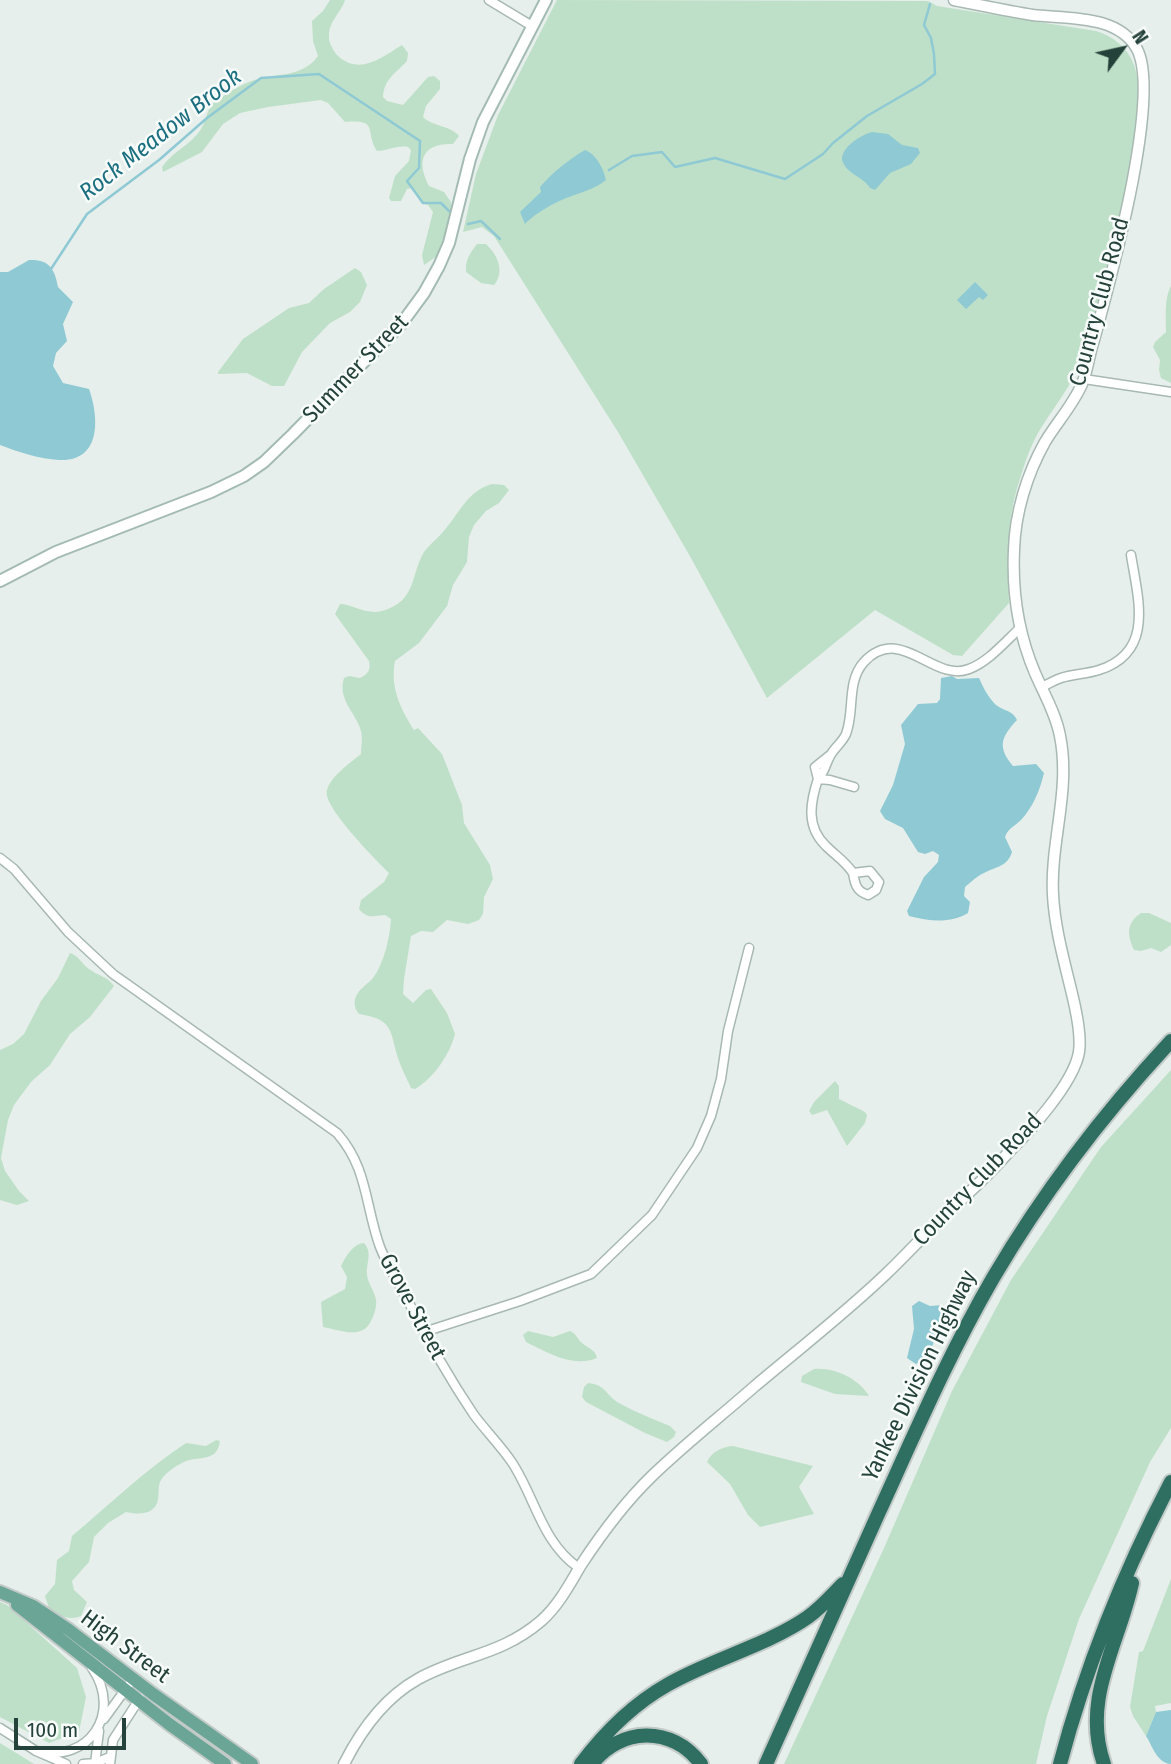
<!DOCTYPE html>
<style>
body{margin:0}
#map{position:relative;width:1171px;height:1764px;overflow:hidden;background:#e6efeb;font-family:"Fira Sans Condensed",sans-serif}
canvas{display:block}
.north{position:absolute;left:1087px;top:14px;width:70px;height:70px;-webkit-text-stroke:5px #f7fbf9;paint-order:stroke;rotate:57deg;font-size:19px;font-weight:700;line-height:28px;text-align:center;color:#24423a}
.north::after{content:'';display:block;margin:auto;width:24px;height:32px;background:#24423a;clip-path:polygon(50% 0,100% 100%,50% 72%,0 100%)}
.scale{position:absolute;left:14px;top:1718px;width:112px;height:32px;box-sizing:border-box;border:4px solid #24423a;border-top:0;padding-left:9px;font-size:21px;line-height:24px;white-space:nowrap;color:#24423a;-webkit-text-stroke:5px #f7fbf9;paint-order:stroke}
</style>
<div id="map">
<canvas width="1171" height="1764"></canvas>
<div class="north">N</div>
<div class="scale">100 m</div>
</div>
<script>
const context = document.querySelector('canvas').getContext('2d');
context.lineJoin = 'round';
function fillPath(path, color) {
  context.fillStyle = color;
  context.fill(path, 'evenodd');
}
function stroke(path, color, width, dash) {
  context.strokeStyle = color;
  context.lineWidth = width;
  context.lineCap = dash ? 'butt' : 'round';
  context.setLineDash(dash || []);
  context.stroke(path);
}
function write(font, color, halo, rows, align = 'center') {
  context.font = font + ' "Fira Sans Condensed",sans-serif';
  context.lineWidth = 5;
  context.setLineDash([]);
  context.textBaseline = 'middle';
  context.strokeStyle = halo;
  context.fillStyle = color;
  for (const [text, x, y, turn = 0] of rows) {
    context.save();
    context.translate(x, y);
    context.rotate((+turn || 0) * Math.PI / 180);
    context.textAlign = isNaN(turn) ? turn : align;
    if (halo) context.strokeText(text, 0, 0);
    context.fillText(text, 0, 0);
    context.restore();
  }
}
fillPath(new Path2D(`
 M330,0H345C341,13 329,21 329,35C328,42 333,50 337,55C359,76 381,58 402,45L408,53L407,61C396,73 384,79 383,97L387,101L403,105L428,77L434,76L440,81V89L426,106L423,117C433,127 450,125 459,136L453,144C422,143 416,161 429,186L444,192L451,202V220L437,256L424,265L422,255L433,212L428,205L421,203L413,188L407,189L401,201H391L389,198L395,176L409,161L411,150L408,147C396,145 388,151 377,151C364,131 380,119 345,122L328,103L321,100L268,107L240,113L223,124L202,152L163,172L162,167C172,152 192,144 201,129C207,120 206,108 216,101C226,94 238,86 249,82C273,72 302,79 318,56L313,41L312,21L323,11Z
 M557,0L928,1L937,6L1096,31C1113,36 1128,48 1134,65C1152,115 1115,235 1101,288C1094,315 1089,344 1077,370C1067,392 1051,411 1038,433C1028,451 1022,472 1016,492C1006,529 1008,565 1009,603L962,656L953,655L875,610L767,698L691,558L618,432L494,236L482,227L463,232L476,174L498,115Z
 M477,244H486C498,255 505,272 494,285L481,283L466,272C465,260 470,253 477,244Z
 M355,268L361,272L367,285L360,302L350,312L330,323L302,352L284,386H272L247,373L218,374V372L243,339L289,308L309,303L324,289Z
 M1171,286V383L1161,378L1159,370L1160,360L1153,347L1155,342L1166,332C1166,317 1164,299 1171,286Z
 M492,484L504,485L509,490L499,503L486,511L474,525L469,537L467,562L453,585L447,606L419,643L395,661C390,687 400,708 414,730L418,728L442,754L462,805L464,823L490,865L493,879L484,897L483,914L479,920L468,924L447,920L433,932L421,931L411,936L404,979L403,994L413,1003L426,990L431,989L447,1013L455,1034C450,1054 433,1079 415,1089L411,1088C407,1079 402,1070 399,1061C389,1032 396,1020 359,1014C355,1009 354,1005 355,999C358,989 367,985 373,978C384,963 390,937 391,919L385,915C374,916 367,919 359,909L361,900L384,882L389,873C377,861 321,805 327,790C331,776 350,763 361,754C361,747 363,738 361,731C357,714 337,700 344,678L349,676L360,678C368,674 371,670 369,661L335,614L340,604C352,604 366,615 382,611C417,601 410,576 424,552C429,545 437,539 443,532C459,514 467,491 492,484Z
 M1141,913H1149L1171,923V945L1161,952L1151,948L1141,951L1134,950C1127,935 1126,923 1141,913Z
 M70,953C79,956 81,963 89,969C98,976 107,976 114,986L90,1017L70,1034L50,1065L31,1082L14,1105L8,1120L1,1158L5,1171L19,1191L29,1201L17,1205L0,1200V1050L13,1044L24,1034L41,1001L58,978Z
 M1171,1070V1428L1150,1462L1079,1619L1047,1716L1036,1764H784L884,1548L952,1391L1011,1280L1101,1147Z
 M835,1081L839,1086V1099L865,1112L867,1115L865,1123L847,1146L827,1110L812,1115L809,1111L814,1102Z
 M364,1243C373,1253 366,1263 367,1274C367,1283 375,1291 376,1300C377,1307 374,1315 371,1321C362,1340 340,1330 323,1327L321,1302L345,1289L347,1277L341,1266C346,1256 353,1244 364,1243Z
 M528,1331L553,1337L570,1331C577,1334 577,1339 582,1343C589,1349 595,1349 597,1358C573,1368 548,1353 526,1342L523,1335Z
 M814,1369C835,1367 859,1379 869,1396L835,1394L801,1382L802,1376Z
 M588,1383C607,1385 605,1395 619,1403C635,1412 653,1419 670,1426L676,1432L674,1437L667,1442L645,1433L586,1402L582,1397L584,1387Z
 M216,1440L220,1441C217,1462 201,1456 186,1461C177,1465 164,1473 160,1482C158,1488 159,1493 158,1499C156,1515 138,1515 126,1512L108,1523L94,1537L89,1562L72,1581L74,1590L87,1602L81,1616C69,1621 58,1616 49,1608L45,1596L55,1584L57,1560L69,1551L72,1536C110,1504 145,1470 186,1443L206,1446Z
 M733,1446L813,1466L799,1487L814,1514L760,1527L748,1515L730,1484L707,1462C711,1452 722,1447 733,1446Z
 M1171,1579V1703L1155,1706L1156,1712L1146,1736L1133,1716L1130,1707L1139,1652L1143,1651Z
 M0,1602L7,1605L77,1668L86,1697L79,1732L49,1743L0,1717Z
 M0,1743L34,1764H0Z`), '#bfe0c8');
fillPath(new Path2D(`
 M872,132L888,134L902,145L918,148L920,153L911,164L890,173L875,190L870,188C863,176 847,175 842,160C841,148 860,135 872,132Z
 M585,150C596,154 604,169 606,180C595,189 582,192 569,197C555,202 534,214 525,224L520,212L541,192L540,187C553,172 568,160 585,150Z
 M29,260C49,259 55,269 58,287L73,302L63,324L67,341L56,353L53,366L63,383L89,389C99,417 102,462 59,460C40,459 18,452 0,445V272H8Z
 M975,282L988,295L983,300L979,297L966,309L957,300Z
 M952,676L957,679L979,678C983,687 987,695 994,703C1001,711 1012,709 1017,720C1001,737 997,747 1013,766L1036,764L1044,773C1040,790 1033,807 1021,820C1015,826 1008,828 1005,837L1012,852C1007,867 997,866 984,873C977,876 971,882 965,887L964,896L970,902L968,913C950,924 929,921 909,916L907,911L924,877L938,862L939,855L933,851L925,854L918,852L903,828L885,819L880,811L893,785L905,744L901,725L918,704L937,703L940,699L941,678Z
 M919,1301L930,1306L943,1305L948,1315L934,1341L928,1360L916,1364L907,1358L914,1329L912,1306Z
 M1171,1710V1764C1157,1763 1153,1747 1146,1736L1156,1712Z`), '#8ec9d4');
stroke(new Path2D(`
 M609,170L632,156L662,152L675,167L715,158L785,179L823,154L833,143L867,116L922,84L935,74L934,54L931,38L924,25L930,4
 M468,224L481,221L500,239
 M51,269L87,214L159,160L207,118L261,78L319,74L420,141L419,168L407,181L423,203H441L449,211`), '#8ec9d4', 2.5);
const minor = new Path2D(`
 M489,0L532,26
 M1084,379L1171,392
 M1042,687C1048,684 1055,680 1061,678C1073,674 1087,674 1099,670C1155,652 1138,599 1131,555
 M830,755L815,767L818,779C825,772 825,765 830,756C834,748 842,743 846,734C855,711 846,682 864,662C901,623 933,683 969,669C988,662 1005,642 1019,629
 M0,858L14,869L68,932L113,974L337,1133C368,1168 365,1206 380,1247C387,1265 398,1282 407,1299C427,1339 449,1378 474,1415C486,1431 500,1445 511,1461C535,1496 541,1542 579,1568
 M853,873C855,884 856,891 868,895L876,890L879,882L870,871L853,873C846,862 835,855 826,846C806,827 810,803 818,779L830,780L854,787
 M424,1332L520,1301L591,1274L652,1215L697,1148L711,1116L721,1079L728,1031L749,948
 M104,1719L133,1679
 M0,1728L36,1751L66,1764
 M36,1751C89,1764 123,1713 92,1668
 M83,1764L95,1763L110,1757
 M95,1764L99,1731
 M110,1764L113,1740L140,1698`);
const tertiary = new Path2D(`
 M344,1764C361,1730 384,1698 418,1679C461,1655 500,1656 541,1621C559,1605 569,1585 581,1565C602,1533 624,1503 652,1476C685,1444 721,1416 755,1386C799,1349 844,1314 885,1275C905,1256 923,1236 942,1218C964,1197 987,1177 1007,1154C1029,1132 1074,1083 1079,1052C1081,1038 1078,1021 1075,1007C1067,970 1055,933 1053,895C1050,842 1071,790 1060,736C1056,714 1044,694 1035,673C1018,633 1012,593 1014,550C1015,513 1027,474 1045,442C1057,422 1073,405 1082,384C1088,370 1089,354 1094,340C1109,284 1162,97 1137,49C1118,14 1066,19 1033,15C1007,11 980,5 954,0`);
const secondary = new Path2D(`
 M0,581L56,552L211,492L244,476L264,462L293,434L402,323L424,293L439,266L449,243L470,159L483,122L546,0`);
const primary = new Path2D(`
 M0,1592L33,1606L69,1630L153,1694L252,1764
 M17,1605L169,1724L225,1764`);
const motorway = new Path2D(`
 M581,1764C605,1732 632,1705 667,1685C710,1660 768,1645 808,1617C821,1608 832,1595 843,1584
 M592,1764C620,1727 672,1725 701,1764
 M766,1764C804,1680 842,1596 879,1512C915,1433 949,1354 993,1278C1043,1193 1104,1113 1171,1041
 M1060,1764C1086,1666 1124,1572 1171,1482
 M1104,1764C1081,1699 1119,1644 1132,1583`);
stroke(minor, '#a8b8b2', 11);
stroke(tertiary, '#a8b8b2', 13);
stroke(secondary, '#a4bbb3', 14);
stroke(primary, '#c2cac8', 16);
stroke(motorway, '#c2cac8', 18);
stroke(minor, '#fff', 8);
stroke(tertiary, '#fff', 10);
stroke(secondary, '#fff', 10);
stroke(primary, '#6aa596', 12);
stroke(motorway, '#2f6f62', 14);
write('23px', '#24423a', '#f7fbf9', [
 ["Country Club Road",1100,302,-75],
 ["Summer Street",356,369,-46],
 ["Country Club Road",978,1180,-46],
 ["Grove Street",412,1307,62],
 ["Yankee Division Highway",920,1376,-64],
 ["High Street",125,1647,37]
]);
write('italic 24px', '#1c6f80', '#f7fbf9', [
 ["Rock Meadow Brook",161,135,-38]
]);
</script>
